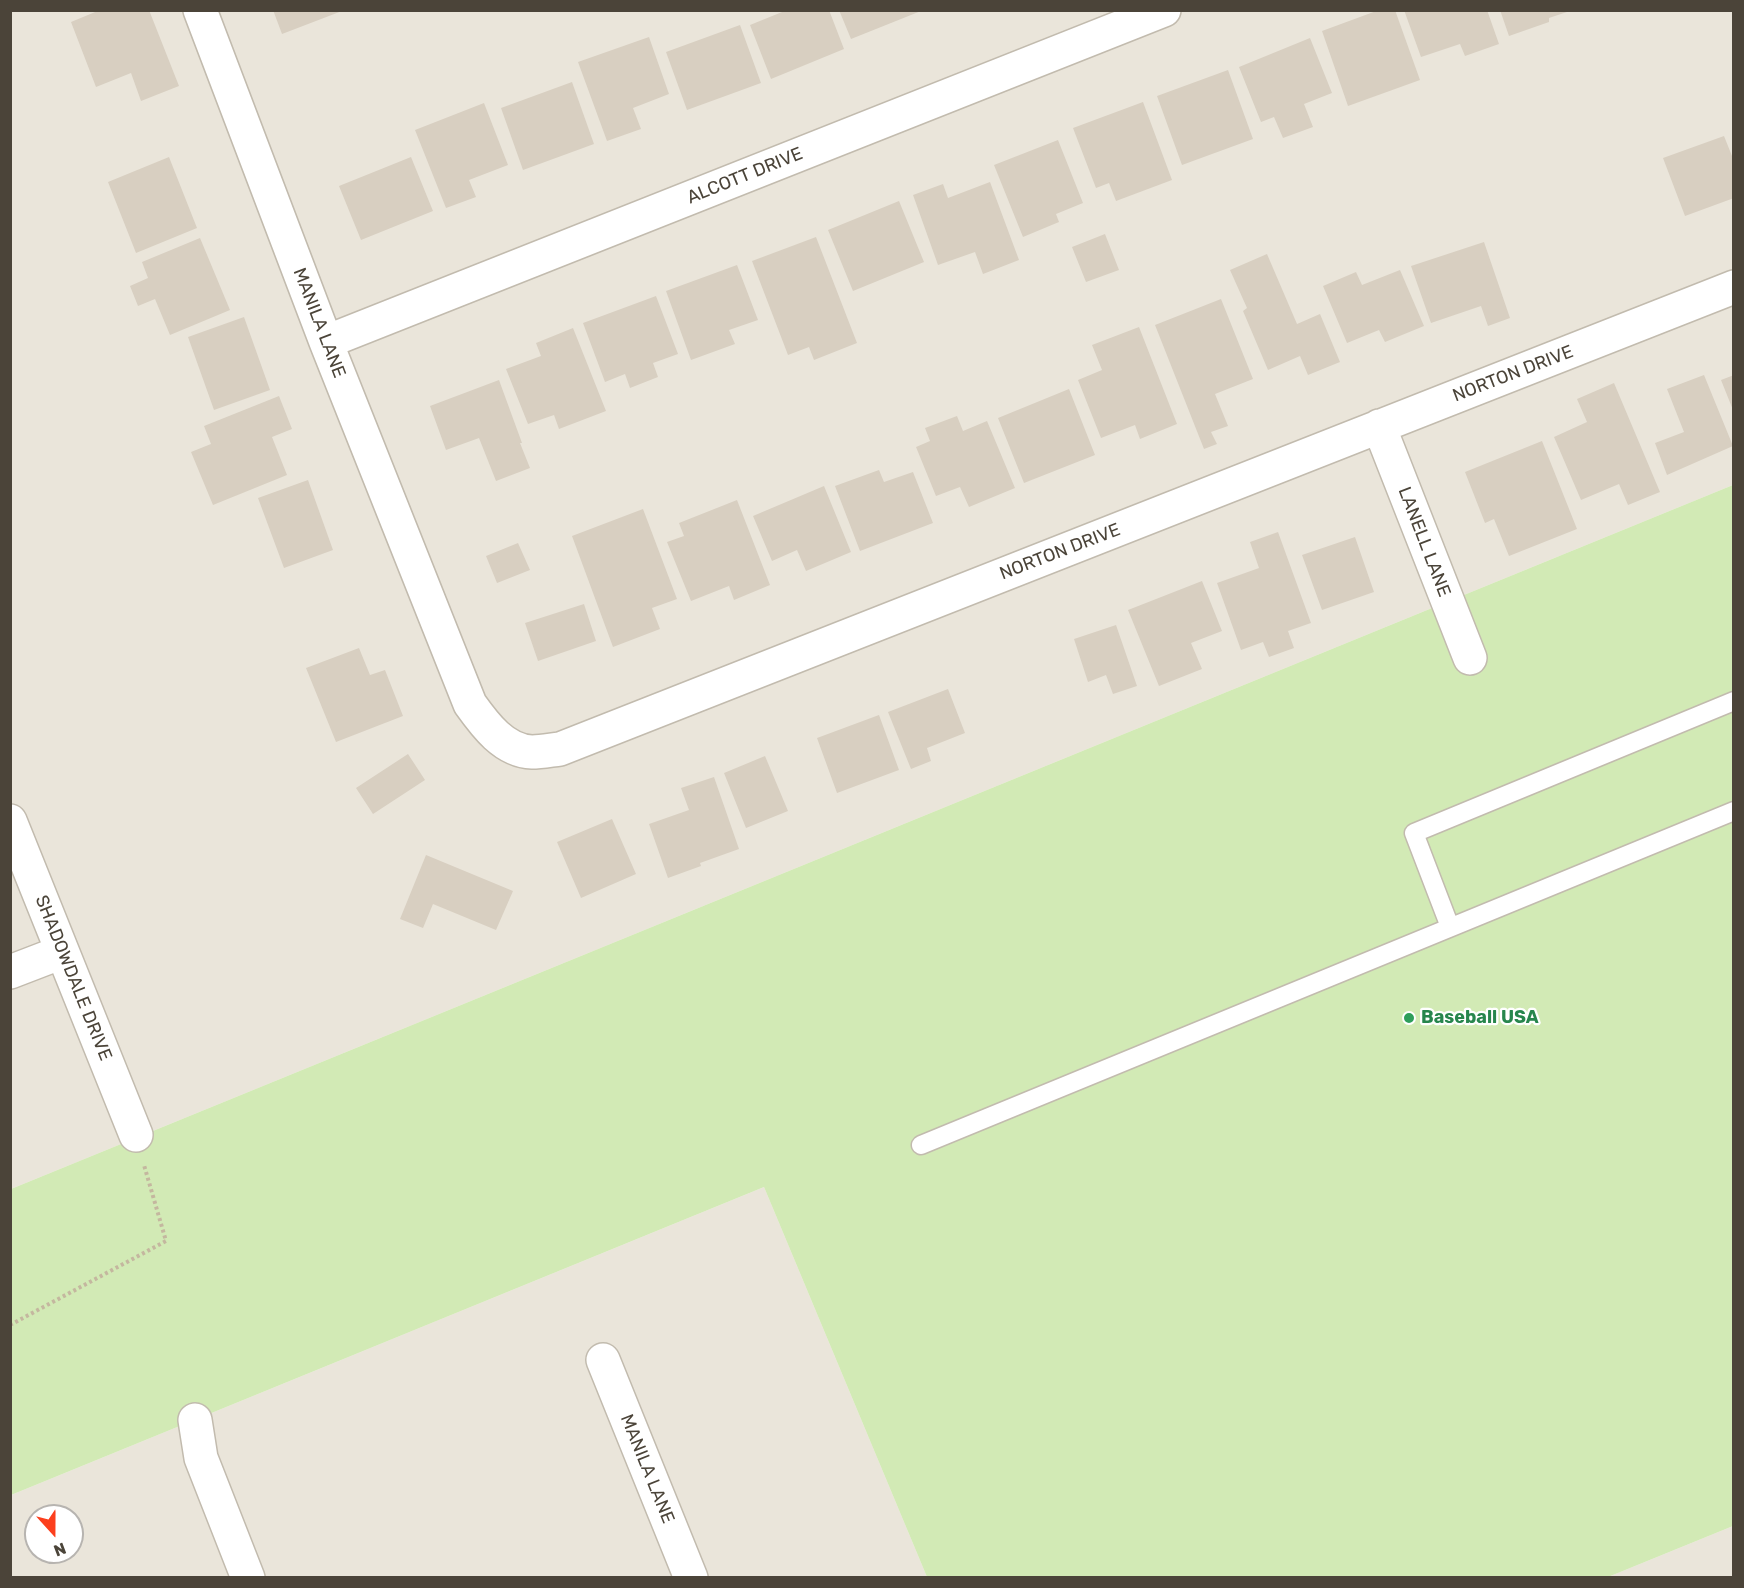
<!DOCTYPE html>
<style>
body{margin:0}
#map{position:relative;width:1744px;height:1588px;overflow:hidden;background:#f6f3ec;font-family:Rubik,sans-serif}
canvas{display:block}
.frame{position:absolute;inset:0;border:12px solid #4b4439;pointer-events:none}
.north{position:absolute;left:24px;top:1504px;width:60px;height:60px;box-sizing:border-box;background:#fff;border:2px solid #b7b4b0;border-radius:50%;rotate:159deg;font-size:16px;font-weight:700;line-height:24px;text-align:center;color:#4b4439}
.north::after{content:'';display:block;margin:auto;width:21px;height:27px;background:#fc3f1d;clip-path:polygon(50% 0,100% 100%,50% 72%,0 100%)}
</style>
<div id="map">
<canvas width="1744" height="1588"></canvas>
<div class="frame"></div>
<div class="north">N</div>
</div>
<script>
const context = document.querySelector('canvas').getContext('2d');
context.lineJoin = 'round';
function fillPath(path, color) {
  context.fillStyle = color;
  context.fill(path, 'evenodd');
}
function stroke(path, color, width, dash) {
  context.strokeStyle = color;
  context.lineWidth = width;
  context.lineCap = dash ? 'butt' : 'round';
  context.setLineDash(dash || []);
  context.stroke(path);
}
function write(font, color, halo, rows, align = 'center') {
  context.font = font + ' Rubik,sans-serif';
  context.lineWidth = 4.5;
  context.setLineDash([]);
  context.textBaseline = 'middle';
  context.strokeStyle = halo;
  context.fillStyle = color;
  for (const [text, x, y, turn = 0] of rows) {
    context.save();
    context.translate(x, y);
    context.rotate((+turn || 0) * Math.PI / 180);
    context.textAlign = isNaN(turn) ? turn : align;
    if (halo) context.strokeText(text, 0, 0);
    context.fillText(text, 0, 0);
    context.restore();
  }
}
fillPath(new Path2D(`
 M11,11H1733V485L11,1189Z
 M764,1187L927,1577L11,1578V1495ZM36,1516H72V1552H36Z
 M1733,1526V1577H1608Z`), '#eae5da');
fillPath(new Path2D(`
 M1733,485V1526L1608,1577H927L764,1187L11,1495V1189Z`), '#d2eab5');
fillPath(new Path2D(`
 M100,10H149L179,86L141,101L131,73L96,87L71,22Z
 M273,10H342V11L282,34Z
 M787,10H829L844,49L771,79L750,25Z
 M839,10H921V11L851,39Z
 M1379,10H1395L1420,80L1348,106L1322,31Z
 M1404,10H1487L1499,44L1465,56L1460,44L1421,57Z
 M1500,10H1570V11L1549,18V22L1509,36Z
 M740,25L761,83L687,110L666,52Z
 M649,37L669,94L633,108L641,129L607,141L578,62Z
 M1310,38L1332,93L1304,104L1313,127L1283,138L1274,117L1261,122L1239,67Z
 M1228,70L1253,139L1182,165L1157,96Z
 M572,82L594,144L523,170L501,108Z
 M1143,102L1172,180L1116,201L1109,183L1096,188L1073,128Z
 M484,103L508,165L469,180L476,197L446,208L415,130Z
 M1724,136L1734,161V198L1685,216L1663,158Z
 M1058,140L1083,203L1056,214L1059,222L1023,237L994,165Z
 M169,157L197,228L136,253L108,182Z
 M411,157L433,211L361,240L339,186Z
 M990,182L1019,260L983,274L975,252L938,265L913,195L943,184L948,198Z
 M899,201L924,262L853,291L828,230Z
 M1105,234L1119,270L1086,282L1072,247Z
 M816,237L857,343L814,360L809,347L788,355L752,261Z
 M200,238L230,310L170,335L155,299L138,306L130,286L148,278L142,262Z
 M1484,242L1510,318L1488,326L1481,306L1431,323L1411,266Z
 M1267,254L1297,324L1320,314L1340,362L1308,375L1300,356L1268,370L1243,311L1247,308L1230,270Z
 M737,265L758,320L729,330L735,344L691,360L666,291Z
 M1400,270L1424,326L1385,342L1379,330L1347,343L1323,286L1356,272L1362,285Z
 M656,296L678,354L653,363L658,377L630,388L625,374L605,382L583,323Z
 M1221,299L1253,379L1215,394L1228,426L1211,432L1217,444L1204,449L1155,325Z
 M244,317L270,390L214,410L188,337Z
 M1139,327L1177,424L1140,439L1135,425L1101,438L1078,380L1102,370L1092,345Z
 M573,328L606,411L559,429L554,415L528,424L506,369L541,356L536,343Z
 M1704,375L1733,446L1667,475L1655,443L1684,432L1667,389Z
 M1734,375V410H1733L1721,380Z
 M499,380L522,443H520L530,468L496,481L479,438L446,450L430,406Z
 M1614,383L1660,492L1628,505L1619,484L1581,500L1554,437L1587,422L1577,399Z
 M1069,389L1095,455L1024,483L998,418Z
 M279,396L292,429L272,437L287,475L213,505L191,452L211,444L204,426Z
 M957,416L963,431L987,421L1015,488L969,507L960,487L936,496L916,447L930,441L925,428Z
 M1542,441L1577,529L1509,556L1494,519L1485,523L1465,472Z
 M879,470L884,482L913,472L933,523L860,551L835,486Z
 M308,480L333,550L284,568L258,498Z
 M824,486L851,552L806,571L797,550L772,561L753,516Z
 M737,500L770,585L734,600L729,586L691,601L667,542L684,536L679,523Z
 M643,509L677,599L652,608L660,629L613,647L572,536Z
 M1278,532L1311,623L1288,631L1294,648L1269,657L1263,642L1241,650L1217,583L1259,568L1250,542Z
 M1355,537L1374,592L1322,610L1302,555Z
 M518,543L530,570L497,583L486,556Z
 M1202,581L1222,631L1191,643L1202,669L1159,686L1128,610Z
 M584,604L596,641L538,661L525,623Z
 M1116,625L1137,686L1113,694L1106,675L1088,682L1074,639Z
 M359,648L370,675L385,670L403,716L336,742L306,668Z
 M948,689L965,733L927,748L931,761L911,769L888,712Z
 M879,715L899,770L837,793L817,738Z
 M408,754L425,780L373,814L356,788Z
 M765,756L788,811L746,828L724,773Z
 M714,777L739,849L700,863L701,866L668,878L649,824L689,810L681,788Z
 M612,819L636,874L581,898L557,842Z
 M426,855L513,891L496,930L433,904L423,928L400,919Z`), '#d8cfc1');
const lane = new Path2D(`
 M1450,927L1414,833L1734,701
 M921,1145L1734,811`);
const street = new Path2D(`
 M200,10L326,342L470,704C485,725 504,751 532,752C541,752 551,750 560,749L1734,287
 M326,342L1164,10
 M1379,426L1470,658
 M10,821L136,1135
 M10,972L62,952
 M603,1360L691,1578
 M195,1420L201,1458L248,1578`);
stroke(lane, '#c2bbae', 21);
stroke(street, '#c2bbae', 36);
stroke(new Path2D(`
 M10,1325L166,1241L144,1165`), '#c4b79f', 4, [3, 3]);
stroke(lane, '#fff', 18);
stroke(street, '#fff', 33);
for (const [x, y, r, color] of [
 [1409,1018,6,"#2e9e5b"]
]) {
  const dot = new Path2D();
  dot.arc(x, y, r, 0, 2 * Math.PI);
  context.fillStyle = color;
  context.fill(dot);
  stroke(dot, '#fff', 2);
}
write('18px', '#4b4439', '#fff', [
 ["ALCOTT DRIVE",745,176,-22],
 ["MANILA LANE",319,323,69],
 ["NORTON DRIVE",1513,374,-21],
 ["LANELL LANE",1424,542,69],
 ["NORTON DRIVE",1060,552,-21],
 ["SHADOWDALE DRIVE",73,978,68],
 ["MANILA LANE",647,1469,68]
]);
write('bold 18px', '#27864d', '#fff', [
 ["Baseball USA",1421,1018]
], 'left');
</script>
